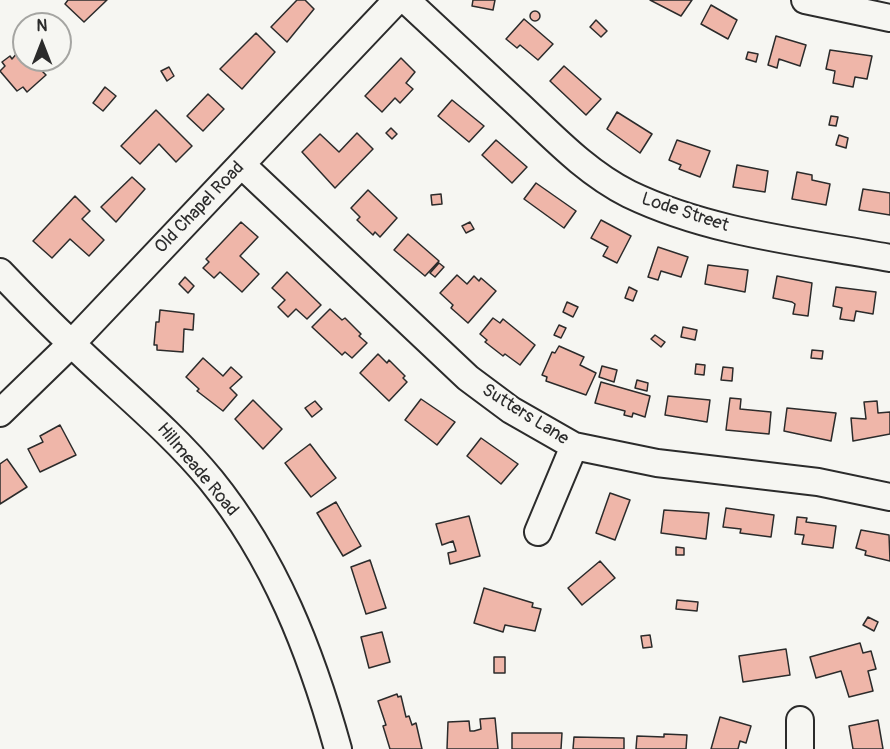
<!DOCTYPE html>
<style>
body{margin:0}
#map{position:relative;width:890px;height:749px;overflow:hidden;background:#f6f6f2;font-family:Pangolin,sans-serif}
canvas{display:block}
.north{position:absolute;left:12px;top:12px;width:60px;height:60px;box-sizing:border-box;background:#f6f6f2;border:2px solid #a5a5a2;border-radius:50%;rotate:0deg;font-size:16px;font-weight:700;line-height:24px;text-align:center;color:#2b2b2b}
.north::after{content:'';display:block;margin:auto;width:21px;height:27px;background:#2b2b2b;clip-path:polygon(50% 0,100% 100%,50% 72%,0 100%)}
</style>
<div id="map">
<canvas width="890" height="749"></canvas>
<div class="north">N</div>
</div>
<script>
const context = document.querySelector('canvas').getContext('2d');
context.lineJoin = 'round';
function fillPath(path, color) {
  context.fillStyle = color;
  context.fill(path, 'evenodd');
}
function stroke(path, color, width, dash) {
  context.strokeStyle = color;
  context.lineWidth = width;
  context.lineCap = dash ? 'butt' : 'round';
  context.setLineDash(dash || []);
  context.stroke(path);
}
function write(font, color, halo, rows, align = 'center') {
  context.font = font + ' Pangolin,sans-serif';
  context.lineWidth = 4.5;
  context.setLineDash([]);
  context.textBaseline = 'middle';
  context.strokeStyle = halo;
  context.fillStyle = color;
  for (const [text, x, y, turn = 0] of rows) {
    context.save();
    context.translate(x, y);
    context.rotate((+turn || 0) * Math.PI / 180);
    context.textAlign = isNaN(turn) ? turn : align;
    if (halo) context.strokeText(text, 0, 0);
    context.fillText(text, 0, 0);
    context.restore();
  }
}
const building = new Path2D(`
 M68,0H107L84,22L65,4Z
 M297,0H305L314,9L287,42L271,27Z
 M473,0H495L493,10L472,6Z
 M650,0H692L681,16Z
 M711,5L737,20L728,39L701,24Z
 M530 16a5 5 0 1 1 10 0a5 5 0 1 1-10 0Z
 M524,19L553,44L538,60L520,45L517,48L506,39Z
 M596,20L607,31L601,37L590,27Z
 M256,33L275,52L242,89L220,69Z
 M776,36L806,45L800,66L779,59L777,68L768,65Z
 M24,45V60H44L48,65L42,71L46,75L27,92L23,87L17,91L0,71L5,66L2,62L10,56L12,59Z
 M830,50L872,56L867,79L855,77L853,87L833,83L835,71L826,69Z
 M748,52L758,54L756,62L746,59Z
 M401,58L415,72L406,83L413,89L400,103L395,98L382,112L365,96Z
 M564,66L601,99L586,115L550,81Z
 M169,67L174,76L167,81L161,71Z
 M105,87L116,96L103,111L93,103Z
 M208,94L224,109L203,131L187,116Z
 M452,100L484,126L469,142L438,116Z
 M156,110L192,146L176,162L159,144L140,164L121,146Z
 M617,112L652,134L640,153L607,129Z
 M831,116L838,117L836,126L829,125Z
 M391,128L397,134L392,139L386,133Z
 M357,133L373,149L335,188L302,152L320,134L339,152Z
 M839,135L848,138L846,148L836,145Z
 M496,140L527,167L512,183L482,155Z
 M677,140L710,151L700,177L679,169L681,165L669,160Z
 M737,165L768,171L765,192L733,187Z
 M797,172L812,175V180L830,184L826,205L792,199Z
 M132,177L145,189L116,222L101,207Z
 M536,183L576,211L564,228L524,199Z
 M863,189L890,193V215L859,210Z
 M368,190L397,218L380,237L375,232L373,235L357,220L360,217L351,208Z
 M441,194L442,204L432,205L431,195Z
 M75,196L90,211L82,219L104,240L89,256L70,239L52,258L33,241Z
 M601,220L631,236L617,263L603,256L608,247L591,238Z
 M241,222L258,237L240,256L259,274L242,292L220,272L214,278L203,268L209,262L206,259Z
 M470,222L474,229L466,233L462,226Z
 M408,234L439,261L425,276L394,250Z
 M658,247L688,257L681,277L661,271L658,280L648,277Z
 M439,263L444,267L435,277L430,273Z
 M708,265L748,270L745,292L705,284Z
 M287,272L321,305L307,319L296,309L288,317L278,307L285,300L272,288Z
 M457,275L467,284L474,276L479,281L481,278L496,291L468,323L451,308L453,305L440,293Z
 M777,276L812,283L808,316L793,314L795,304L792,302L773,298Z
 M185,277L194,286L188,293L179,284Z
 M629,287L637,291L633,301L625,298Z
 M836,287L876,292L873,314L856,311L854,321L840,319L842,308L833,306Z
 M567,302L578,307L573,317L563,312Z
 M330,309L342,320L345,318L361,334L359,336L367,343L352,358L345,352L342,355L312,327Z
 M160,310L194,314L193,330L184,329L183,352L157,350V345H154L156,322H159Z
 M493,318L500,323L503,319L535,345L520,365L505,354L503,356L485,342L487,340L480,334Z
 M559,325L566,328L561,338L554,335Z
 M683,327L697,330L695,340L681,337Z
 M655,335L665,342L661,347L651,339Z
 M559,346L584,357L580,365L596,373L586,395L546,381L547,377L542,375L552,352L555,353Z
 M812,350L823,351L822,359L811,358Z
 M378,354L387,363L389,360L405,376L403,378L407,382L389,401L360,373Z
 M203,358L223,376L231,367L242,377L230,388L237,395L223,411L197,391L199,389L186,377Z
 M696,364L705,365L704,375L695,374Z
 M602,366L617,370L614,382L599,377Z
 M723,367L733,368L732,381L721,380Z
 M637,380L648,383L647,391L635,388Z
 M601,382L650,396L645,417L633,413L632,417L624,415L625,411L595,403Z
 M668,396L710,400L707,422L665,415Z
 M730,398L741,399L740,409L771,412L769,434L726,430Z
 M421,399L455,422L437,445L405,420Z
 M253,400L282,429L263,449L235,419Z
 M315,401L322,409L312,417L305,408Z
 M877,401L878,413L890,412V434L853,441L851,418L866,419L864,402Z
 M787,408L836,413L831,441L784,431Z
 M60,425L76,455L40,472L28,449L43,442L40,436Z
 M481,438L518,464L501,484L467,456Z
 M310,444L336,478L311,497L285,463Z
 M7,459L27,487L0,504V464Z
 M610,493L630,500L615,540L596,533Z
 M336,502L361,546L343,556L317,513Z
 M726,508L774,515L771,537L740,533L741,529L723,527Z
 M664,510L709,513L706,539L661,533Z
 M469,516L480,556L450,564L448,553L456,551L453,541L442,545L436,524Z
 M797,517L807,518L806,522L836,526L833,548L802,544L804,535L795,534Z
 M861,530L889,535L890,561L865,555L866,551L856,548Z
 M676,547L684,548V555H676Z
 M370,560L386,608L366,614L351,567Z
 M600,561L615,578L582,605L568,588Z
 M484,588L533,603L532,607L541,609L535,631L505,625L503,632L474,623Z
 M677,600L698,602L697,611L676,609Z
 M868,617L878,622L874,631L863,625Z
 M382,632L390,662L369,668L361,637Z
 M650,635L652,647L643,648L641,636Z
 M860,643L863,653L871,651L876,669L868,671L873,691L849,697L841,671L816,678L810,657Z
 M786,649L790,675L743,682L739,656Z
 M494,657H505V673H494Z
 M397,694L398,697L401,696L406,717L409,716L412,725L416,723L422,749H390L383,726L386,725L378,701Z
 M720,717L751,726L746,743L740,741L738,749H711Z
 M495,718L498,749H447L448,722L469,721L470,731H474L481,729L480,719Z
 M878,720L883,749H853L849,726Z
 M512,733H562L561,749H512Z
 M664,734L687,735L686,749H636L637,736L664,737Z
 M574,737L624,738V749H573Z`);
fillPath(building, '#efb6a9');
stroke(building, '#2b2b2b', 1.5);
const minor = new Path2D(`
 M406,0C444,35 482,71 520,106C554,138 587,173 629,194C710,233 803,242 890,258
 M805,0L890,18
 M242,165L468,378L511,410L574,446L657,463L818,482L890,497
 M0,272C23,296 46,320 71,343C118,389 169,429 211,480C275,559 311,652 338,749
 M0,413L71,344L397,0
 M538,532L574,446
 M800,749V720`);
stroke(minor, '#2b2b2b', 30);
stroke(minor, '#f6f6f2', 26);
write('18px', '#2b2b2b', '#f6f6f2', [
 ["Old Chapel Road",200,208,-46],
 ["Lode Street",685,213,18],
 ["Sutters Lane",525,415,32],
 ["Hillmeade Road",197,470,50]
]);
</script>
